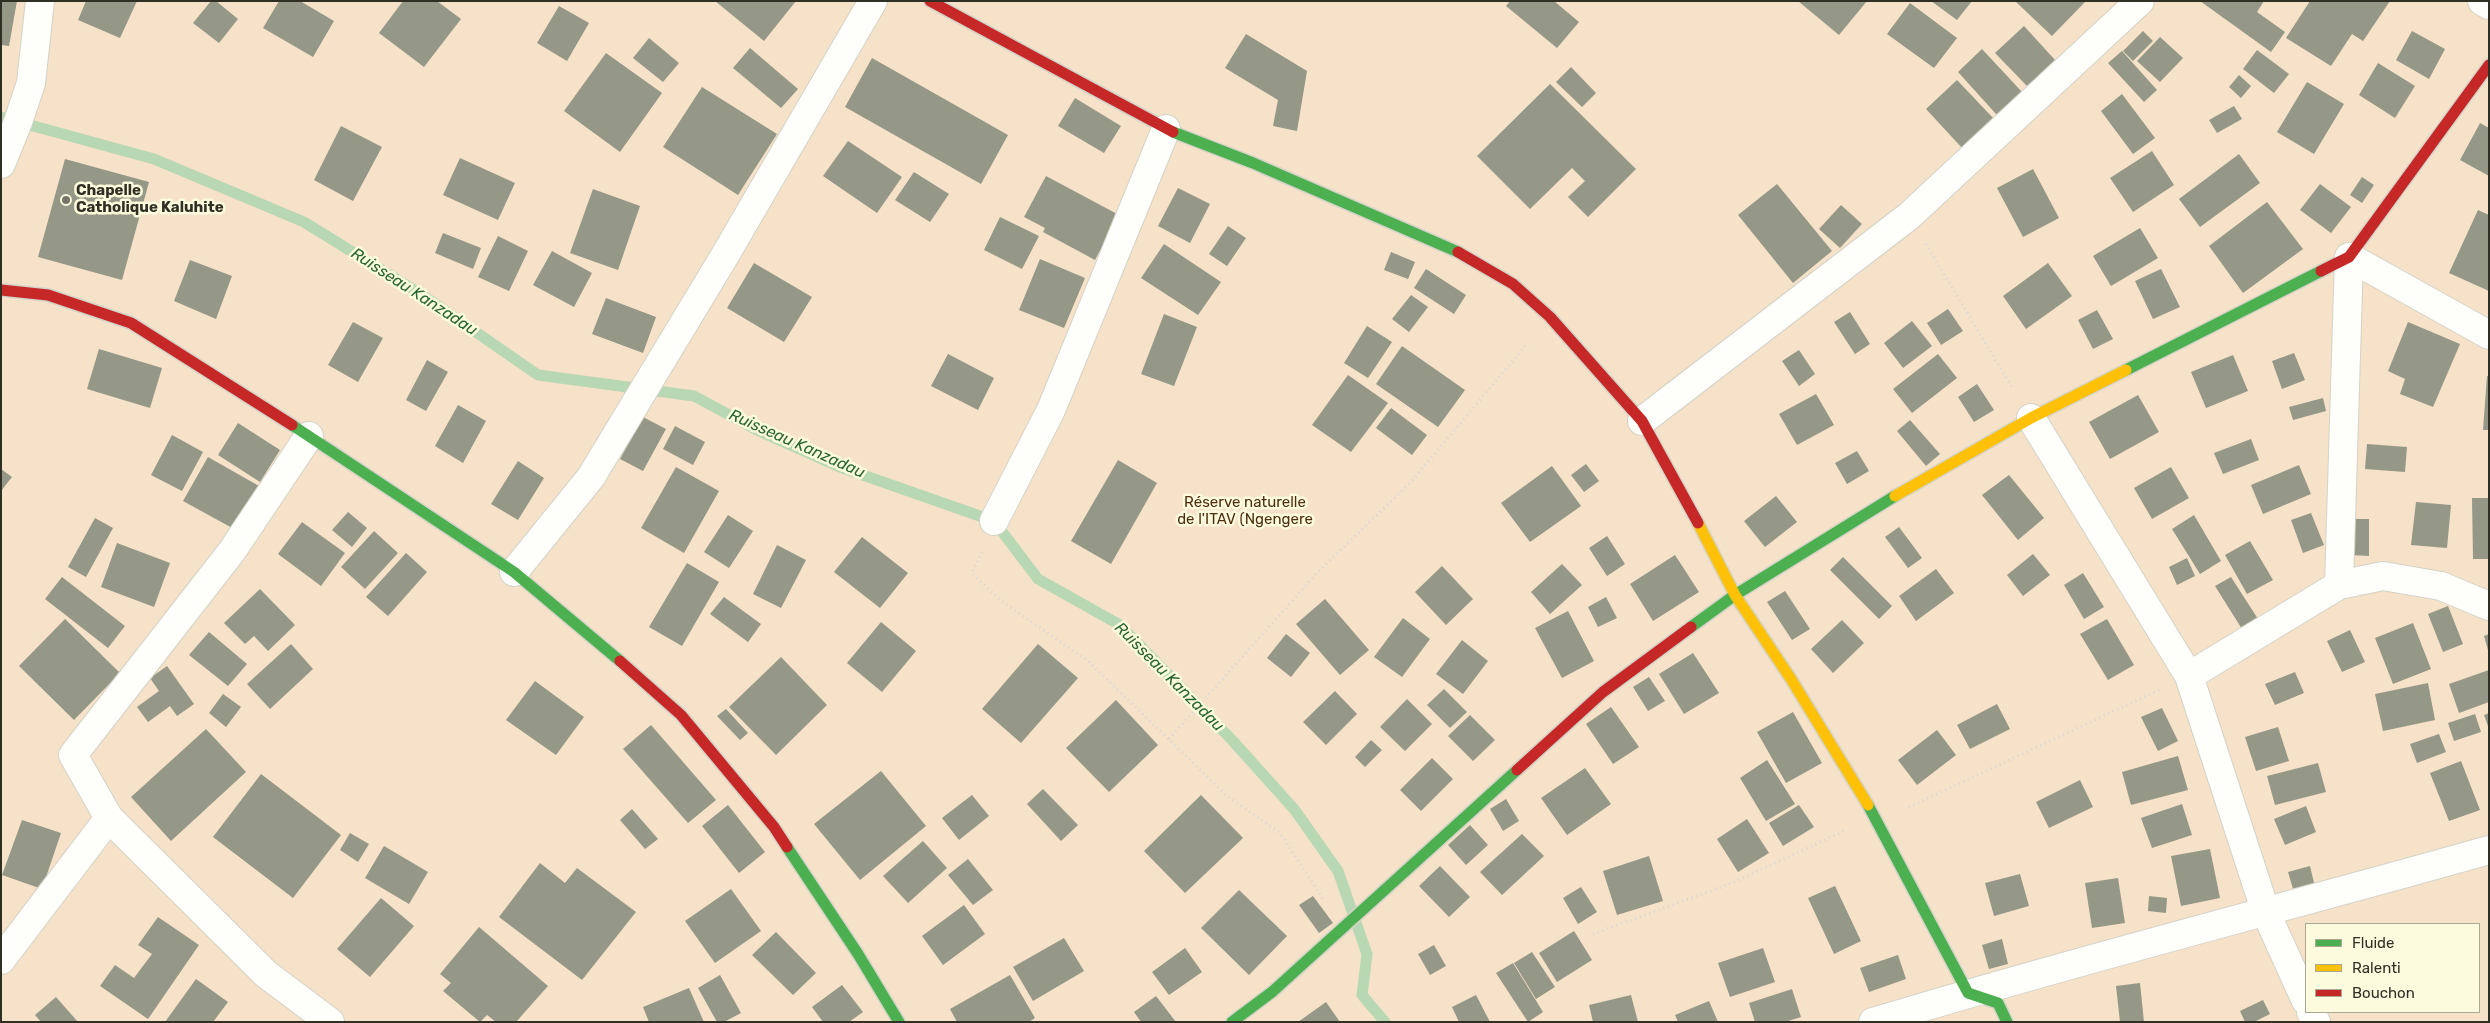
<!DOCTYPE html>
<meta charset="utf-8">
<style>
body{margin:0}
#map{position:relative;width:2490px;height:1023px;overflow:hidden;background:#f6f5e5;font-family:Rubik,sans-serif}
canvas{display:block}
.frame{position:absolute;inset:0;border:2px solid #302f24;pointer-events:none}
.legend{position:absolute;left:2305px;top:923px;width:175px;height:90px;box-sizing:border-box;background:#fdfbde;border:1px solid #aba994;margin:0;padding:6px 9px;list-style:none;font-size:15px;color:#302f24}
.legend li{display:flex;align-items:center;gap:10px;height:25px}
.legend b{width:25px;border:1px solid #aba994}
</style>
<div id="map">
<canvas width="2490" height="1023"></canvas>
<div class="frame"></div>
<ul class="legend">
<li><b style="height:6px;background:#4caf50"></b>Fluide</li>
<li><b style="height:6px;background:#ffc107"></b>Ralenti</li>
<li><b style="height:6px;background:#c62828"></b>Bouchon</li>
</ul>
</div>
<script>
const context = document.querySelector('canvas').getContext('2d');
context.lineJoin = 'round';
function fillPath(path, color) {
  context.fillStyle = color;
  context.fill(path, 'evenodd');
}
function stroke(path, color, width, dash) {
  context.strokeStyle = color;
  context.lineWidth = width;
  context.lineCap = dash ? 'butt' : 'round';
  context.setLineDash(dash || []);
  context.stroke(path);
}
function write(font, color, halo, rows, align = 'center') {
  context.font = font + ' Rubik,sans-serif';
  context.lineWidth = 5;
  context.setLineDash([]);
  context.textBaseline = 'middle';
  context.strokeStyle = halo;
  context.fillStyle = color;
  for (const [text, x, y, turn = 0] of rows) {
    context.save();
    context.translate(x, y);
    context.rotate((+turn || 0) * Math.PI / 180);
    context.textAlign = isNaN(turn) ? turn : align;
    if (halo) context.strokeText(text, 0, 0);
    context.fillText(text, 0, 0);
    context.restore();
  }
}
fillPath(new Path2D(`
 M1,1H2489V1022H1ZM2306,924H2479V1012H2306Z`), '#f6e1c9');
stroke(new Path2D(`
 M1,117L154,159L304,222L425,297L538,375L694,396L759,431L840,467L994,521L1038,579L1120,625L1232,740L1294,809L1338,871L1367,954L1362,995L1385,1022`), '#b8d8b4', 11);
fillPath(new Path2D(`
 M1,1H17L9,46L1,45Z
 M86,1H137L120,38L78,20Z
 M211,1H216L238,19L219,43L193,23Z
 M279,1H300L334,21L313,57L263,28Z
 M403,1H437L461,19L424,67L379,33Z
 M715,1H796L764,41Z
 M1510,1H1554L1579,22L1557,48L1506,6Z
 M1798,1H1867L1839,35Z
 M1931,1H1972L1957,20Z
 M2015,1H2086L2052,36Z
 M2200,1H2264L2257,12L2285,32L2271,52Z
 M2310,1H2390L2363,41L2352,34L2331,66L2286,38Z
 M1910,3L1957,38L1934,68L1887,34Z
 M559,6L589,23L567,61L537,43Z
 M2024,26L2055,60L2027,86L1995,53Z
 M2143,31L2153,41L2133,61L2123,51Z
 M2412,31L2445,49L2429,79L2396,60Z
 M1246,34L1307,71L1297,131L1273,126L1278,100L1225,68Z
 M2160,37L2183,58L2160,82L2137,61Z
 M649,38L679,63L663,82L633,58Z
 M750,48L798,89L781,108L733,68Z
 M1982,49L2022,92L1997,115L1958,72Z
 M2257,50L2289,74L2274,93L2243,69Z
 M2122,51L2157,90L2144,102L2108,63Z
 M606,53L662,93L620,152L564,111Z
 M872,58L1008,135L981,184L845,107Z
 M2378,63L2415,86L2395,118L2359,95Z
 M1571,67L1596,93L1582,107L1556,82Z
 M2239,75L2251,86L2241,98L2229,87Z
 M1957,80L1994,119L1963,149L1926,109Z
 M2307,82L2344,104L2314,154L2277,132Z
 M1550,84L1636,169L1588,217L1568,197L1585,181L1572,168L1530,209L1477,156Z
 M702,87L777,134L738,195L663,147Z
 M2122,94L2155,138L2133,154L2101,111Z
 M1075,98L1121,126L1104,153L1058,126Z
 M2234,106L2242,119L2217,133L2209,120Z
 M2480,123L2489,128V176L2460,160Z
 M341,126L382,147L353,201L314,180Z
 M848,141L902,177L877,213L823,176Z
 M2152,151L2174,185L2133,212L2110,178Z
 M2239,154L2260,183L2200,227L2179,199Z
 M460,158L515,183L498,220L443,195Z
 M65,159L149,182L122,280L38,257Z
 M2033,169L2059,218L2023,237L1997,188Z
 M914,172L949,194L930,222L895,200Z
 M1046,176L1119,215L1095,260L1043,232L1045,228L1024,217Z
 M2362,177L2374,185L2362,203L2350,195Z
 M1777,184L1832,251L1793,283L1738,215Z
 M2320,184L2351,207L2331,233L2300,210Z
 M1178,188L1210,204L1190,243L1158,226Z
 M593,189L640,206L618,270L570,253Z
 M2267,202L2303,249L2243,293L2209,246Z
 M1841,205L1862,224L1840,248L1819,229Z
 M2478,210L2489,215V291L2449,273Z
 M1000,217L1039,236L1022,269L984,250Z
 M1228,226L1246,238L1227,266L1209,254Z
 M2140,228L2158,258L2111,286L2093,256Z
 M443,233L481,248L473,269L435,253Z
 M498,236L528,251L509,291L478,277Z
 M1164,244L1221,282L1198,315L1141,278Z
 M552,251L592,273L574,307L533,285Z
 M1391,252L1415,262L1408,279L1384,270Z
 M1040,259L1085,278L1064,328L1019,310Z
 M190,260L232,276L216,319L174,301Z
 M754,263L812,297L784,342L727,308Z
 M2048,263L2072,296L2026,329L2003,296Z
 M1426,269L1466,295L1454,314L1414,288Z
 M2161,269L2180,307L2153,319L2135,281Z
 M1411,295L1428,307L1409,332L1392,319Z
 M606,298L656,317L643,353L592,334Z
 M1948,309L1963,331L1941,345L1927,323Z
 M2097,310L2113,339L2093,349L2078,320Z
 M1850,312L1870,344L1855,354L1834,322Z
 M1164,314L1197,327L1174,386L1141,374Z
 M1912,321L1932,346L1903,368L1884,343Z
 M353,322L383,338L358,382L328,365Z
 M2408,322L2460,344L2433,407L2400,394L2405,379L2388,371Z
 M1367,326L1392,342L1368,378L1344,363Z
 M1402,346L1465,390L1438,427L1376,384Z
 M99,349L162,368L150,408L87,389Z
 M1799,350L1815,374L1799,386L1782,361Z
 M2294,353L2305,380L2282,389L2272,361Z
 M948,354L994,378L978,410L931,386Z
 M1938,354L1957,378L1912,413L1893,389Z
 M2233,355L2248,391L2206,408L2191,372Z
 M427,360L448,372L426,411L406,400Z
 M1348,375L1388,403L1351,452L1312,425Z
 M2487,376H2489V430H2483Z
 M1977,384L1994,410L1974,422L1958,397Z
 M1816,394L1834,425L1797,445L1779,414Z
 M2138,395L2159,432L2110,459L2089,422Z
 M2323,398L2326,411L2293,420L2289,407Z
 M458,405L486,421L463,463L435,446Z
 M1391,408L1427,435L1412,455L1376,428Z
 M643,417L666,429L643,471L620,459Z
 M1910,420L1940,454L1926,466L1897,431Z
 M238,423L280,450L260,482L218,455Z
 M675,426L705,442L693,465L663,449Z
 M172,435L203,452L182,491L151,475Z
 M2251,439L2259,460L2223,474L2214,453Z
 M2367,444L2407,447L2405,472L2365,469Z
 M1857,451L1869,471L1847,484L1835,463Z
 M208,457L259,486L234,529L183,501Z
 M1118,460L1157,483L1111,564L1071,541Z
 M518,461L544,478L518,520L491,504Z
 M1586,464L1599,481L1584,492L1571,475Z
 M2299,465L2311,494L2263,514L2251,485Z
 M1552,466L1581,506L1530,542L1501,503Z
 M676,467L719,491L684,553L641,528Z
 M2171,467L2189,498L2152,519L2134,488Z
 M1,469L12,477L1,491Z
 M2009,475L2044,518L2018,540L1982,495Z
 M1776,496L1797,522L1765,547L1744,521Z
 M2472,498H2489V559H2473Z
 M2416,502L2451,505L2447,548L2411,545Z
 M348,512L367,528L352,547L332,530Z
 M2311,513L2324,545L2303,553L2291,520Z
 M728,515L753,531L729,568L704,552Z
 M2194,515L2221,561L2200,574L2172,529Z
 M95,518L113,528L86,577L68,567Z
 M2350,519H2369V556L2350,555Z
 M302,522L345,553L321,586L278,554Z
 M1899,527L1922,558L1908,568L1885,537Z
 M374,531L398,553L365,589L341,567Z
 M1607,536L1625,564L1607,576L1589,548Z
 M862,537L908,573L880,608L834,572Z
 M2250,541L2273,580L2247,594L2225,555Z
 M117,543L170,563L154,607L101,587Z
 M777,545L806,560L781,608L753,594Z
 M406,553L427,572L388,616L366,597Z
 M2033,554L2050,575L2023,596L2007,575Z
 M1675,555L1699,592L1653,621L1630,584Z
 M1843,557L1892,606L1879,619L1830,570Z
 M2187,558L2195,576L2177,585L2169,567Z
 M687,563L719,582L682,646L649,627Z
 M1562,564L1582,585L1550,614L1531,592Z
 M1442,566L1473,599L1446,625L1415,592Z
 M1936,569L1954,593L1916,621L1899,596Z
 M2083,573L2104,607L2084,619L2064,585Z
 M62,577L125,626L108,648L45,599Z
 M2231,577L2258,619L2242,629L2215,586Z
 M260,589L295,625L268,651L254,636L245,644L224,623Z
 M1785,591L1810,629L1792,640L1767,602Z
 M724,597L761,624L748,642L710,614Z
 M1606,597L1617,618L1598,627L1588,607Z
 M1325,599L1369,650L1340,675L1296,624Z
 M2448,606L2463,644L2443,652L2428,614Z
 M1568,611L1594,661L1562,678L1535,628Z
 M1403,618L1430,639L1402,677L1374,657Z
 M65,619L120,673L74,720L19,666Z
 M2107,619L2134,665L2108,680L2080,634Z
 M1842,620L1864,643L1833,673L1811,649Z
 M881,622L916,651L882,692L847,663Z
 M2413,623L2431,669L2393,684L2375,638Z
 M2350,630L2365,662L2342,672L2327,641Z
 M209,632L247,664L228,686L189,655Z
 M1286,634L1310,653L1291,677L1267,658Z
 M2489,634V650H2488L2484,636Z
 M1462,640L1488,661L1463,694L1436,674Z
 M291,644L313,669L270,709L247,684Z
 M1038,644L1078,678L1021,743L982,709Z
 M1693,653L1719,693L1684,714L1659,674Z
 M781,657L827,705L776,755L729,707Z
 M167,666L194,704L177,716L170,706L148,722L137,707L159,691L150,678Z
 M2489,670V702L2459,713L2449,684Z
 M2295,672L2304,693L2275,705L2265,684Z
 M1649,677L1665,701L1648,711L1633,687Z
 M535,681L584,717L556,755L506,720Z
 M2428,683L2435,720L2383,731L2375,694Z
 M1444,689L1467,712L1450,728L1427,705Z
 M1335,691L1357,714L1326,745L1303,722Z
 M223,694L241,707L226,727L209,713Z
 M1407,699L1432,724L1405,751L1380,727Z
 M1116,700L1158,745L1109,792L1066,748Z
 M1997,704L2010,729L1970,749L1957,725Z
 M1611,707L1639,747L1613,764L1586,724Z
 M2162,708L2178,741L2158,751L2141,717Z
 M726,709L748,733L740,740L717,716Z
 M1793,712L1822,763L1786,783L1757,732Z
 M2489,713V729L2484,715Z
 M2475,714L2481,732L2454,741L2448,723Z
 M1470,715L1495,740L1473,761L1448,736Z
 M651,725L716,800L688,823L623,749Z
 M2278,727L2289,761L2256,771L2245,737Z
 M206,729L246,772L171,841L131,797Z
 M1937,730L1956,755L1917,785L1898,760Z
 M2439,734L2446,752L2417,763L2410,744Z
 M1371,740L1382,750L1365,767L1355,757Z
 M2178,756L2188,790L2131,805L2122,772Z
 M1432,758L1453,779L1421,811L1400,790Z
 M1767,760L1795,804L1766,821L1740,778Z
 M2461,761L2480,810L2449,821L2430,773Z
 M2318,763L2326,792L2275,805L2267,776Z
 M1585,768L1611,804L1567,835L1541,798Z
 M881,771L926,826L860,880L814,824Z
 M261,774L341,835L293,898L213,837Z
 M2080,780L2093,807L2049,828L2036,802Z
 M1043,789L1078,825L1061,841L1027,804Z
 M972,795L989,816L959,840L942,818Z
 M1201,795L1243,838L1185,893L1144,851Z
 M1506,799L1519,821L1503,831L1490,809Z
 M2182,804L2192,835L2152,848L2141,818Z
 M728,805L765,852L739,873L702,826Z
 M1799,805L1814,827L1783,846L1769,823Z
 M2306,806L2316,832L2285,845L2274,819Z
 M632,809L658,839L645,849L620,820Z
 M1747,819L1769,853L1738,872L1717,839Z
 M22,820L61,833L42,889L2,875Z
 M1470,825L1488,845L1466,865L1448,845Z
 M350,833L369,844L358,862L340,850Z
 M1522,834L1544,856L1502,895L1480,872Z
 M923,841L947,868L908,903L883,876Z
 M384,846L428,872L409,904L365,878Z
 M2210,849L2220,898L2181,906L2171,856Z
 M1649,856L1663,901L1617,915L1603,871Z
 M968,859L993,890L973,905L948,875Z
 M540,863L565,883L577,868L636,912L582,980L499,917Z
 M1440,866L1470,897L1449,917L1419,886Z
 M2310,866L2314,883L2293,889L2288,872Z
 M2020,874L2029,906L1994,916L1985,883Z
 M2118,878L2125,923L2092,928L2085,883Z
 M1835,886L1861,941L1834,954L1808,898Z
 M1581,887L1597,912L1578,924L1563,898Z
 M731,889L761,931L715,963L685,921Z
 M1239,890L1287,936L1249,975L1201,928Z
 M1313,896L1333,923L1319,933L1299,905Z
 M2149,896L2167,898L2166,913L2148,911Z
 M381,898L414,926L370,977L337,949Z
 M964,905L985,934L943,965L922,936Z
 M158,917L199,945L148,1019L100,986L115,965L134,978L152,954L138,945Z
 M479,927L548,986L516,1022H496L487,1015L480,1022L443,991L451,983L440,974Z
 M1574,931L1592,960L1557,982L1539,953Z
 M776,932L816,973L793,995L752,955Z
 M1064,938L1084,971L1033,1001L1013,967Z
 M2002,939L2008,964L1989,969L1982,945Z
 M1434,945L1446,966L1430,975L1418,954Z
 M1185,948L1202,972L1169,995L1152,972Z
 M1763,948L1775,982L1730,997L1718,963Z
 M1532,952L1555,987L1536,999L1514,963Z
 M1898,955L1906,979L1869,992L1860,968Z
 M1513,963L1543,1012L1528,1022L1496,973Z
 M720,975L741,1013L724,1022H717L698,988Z
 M1010,975L1035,1018L1029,1022H957L950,1009Z
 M196,979L228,1002L213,1022H165Z
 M2140,983L2144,1022H2120L2116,986Z
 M842,985L863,1012L849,1022H823L812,1007Z
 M689,988L704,1022H649L643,1007Z
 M1792,989L1801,1017L1785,1022H1755L1749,1003Z
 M1476,995L1490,1022H1459L1452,1007Z
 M1631,995L1638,1022H1593L1589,1005Z
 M1156,996L1176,1022H1141L1134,1012Z
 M56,997L78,1022H41L35,1015Z
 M2263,1000L2270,1014L2254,1022H2245L2240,1011Z
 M1709,1001L1718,1022H1678L1675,1015Z
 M1326,1002L1340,1022H1298Z`), '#959886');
const street = new Path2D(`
 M2482,1L2489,5
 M1,164L18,122L31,83L40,1
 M2031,418L2189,676L2266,913L2306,1001
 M1642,421L1909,216L2140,1
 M309,436L232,551L73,755L109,818L266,974L330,1022
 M994,521L1051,410L1166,129
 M514,572L591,477L724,257L873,1
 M2339,585L2349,257L2489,335
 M2189,676L2339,585L2383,576L2441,586L2489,606
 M1,960L109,818
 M2311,1012L2316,1022
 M1873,1022C2077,960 2284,908 2489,850`);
const fast = new Path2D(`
 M1173,132L1253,163L1458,252
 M2126,370L2321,271
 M292,425L514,572L620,661
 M1691,627L1735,595L1895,496
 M1868,805L1968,993L1998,1003L2007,1022
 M787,847L858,954L899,1022
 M1232,1022L1272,992L1517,770`);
const slow = new Path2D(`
 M1895,496L2031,418L2126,370
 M1698,523L1735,595L1791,679L1868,805`);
const jam = new Path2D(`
 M930,1L1173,132
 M1458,252L1513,284L1550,317L1642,421L1698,523
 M2321,271L2349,257L2489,65
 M1,290L48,295L131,323L292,425
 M620,661L681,715L774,827L787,847
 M1517,770L1603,692L1691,627`);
stroke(street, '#d4d3c7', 30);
stroke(fast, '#d4d3c7', 14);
stroke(slow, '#d4d3c7', 14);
stroke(jam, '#d4d3c7', 14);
stroke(new Path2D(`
 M1926,244L2013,389
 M982,552L972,573L1000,600L1088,661L1226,795L1280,833L1323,899
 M1169,739L1318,572L1410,483L1527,344
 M1909,807L2159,690
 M1593,934L1732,883L1844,831`), '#d7d7d2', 3, [1, 4]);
stroke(street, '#fefefb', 28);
stroke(fast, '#4caf50', 11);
stroke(slow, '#ffc107', 11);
stroke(jam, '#c62828', 11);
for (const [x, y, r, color] of [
 [66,200,5,"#757468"]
]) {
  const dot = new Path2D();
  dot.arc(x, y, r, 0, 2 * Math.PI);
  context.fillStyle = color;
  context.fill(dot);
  stroke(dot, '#fdfbde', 2);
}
write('bold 15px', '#302f24', '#fdfbde', [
 ["Chapelle",76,191],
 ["Catholique Kaluhite",76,208]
], 'left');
write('15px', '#4f2e0f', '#fdfbde', [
 ["Réserve naturelle",1245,503],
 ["de l'ITAV (Ngengere",1245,520]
]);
write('italic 16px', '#28672f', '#fdfbde', [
 ["Ruisseau Kanzadau",414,292,33],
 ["Ruisseau Kanzadau",797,444,24],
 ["Ruisseau Kanzadau",1169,677,45]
]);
</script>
